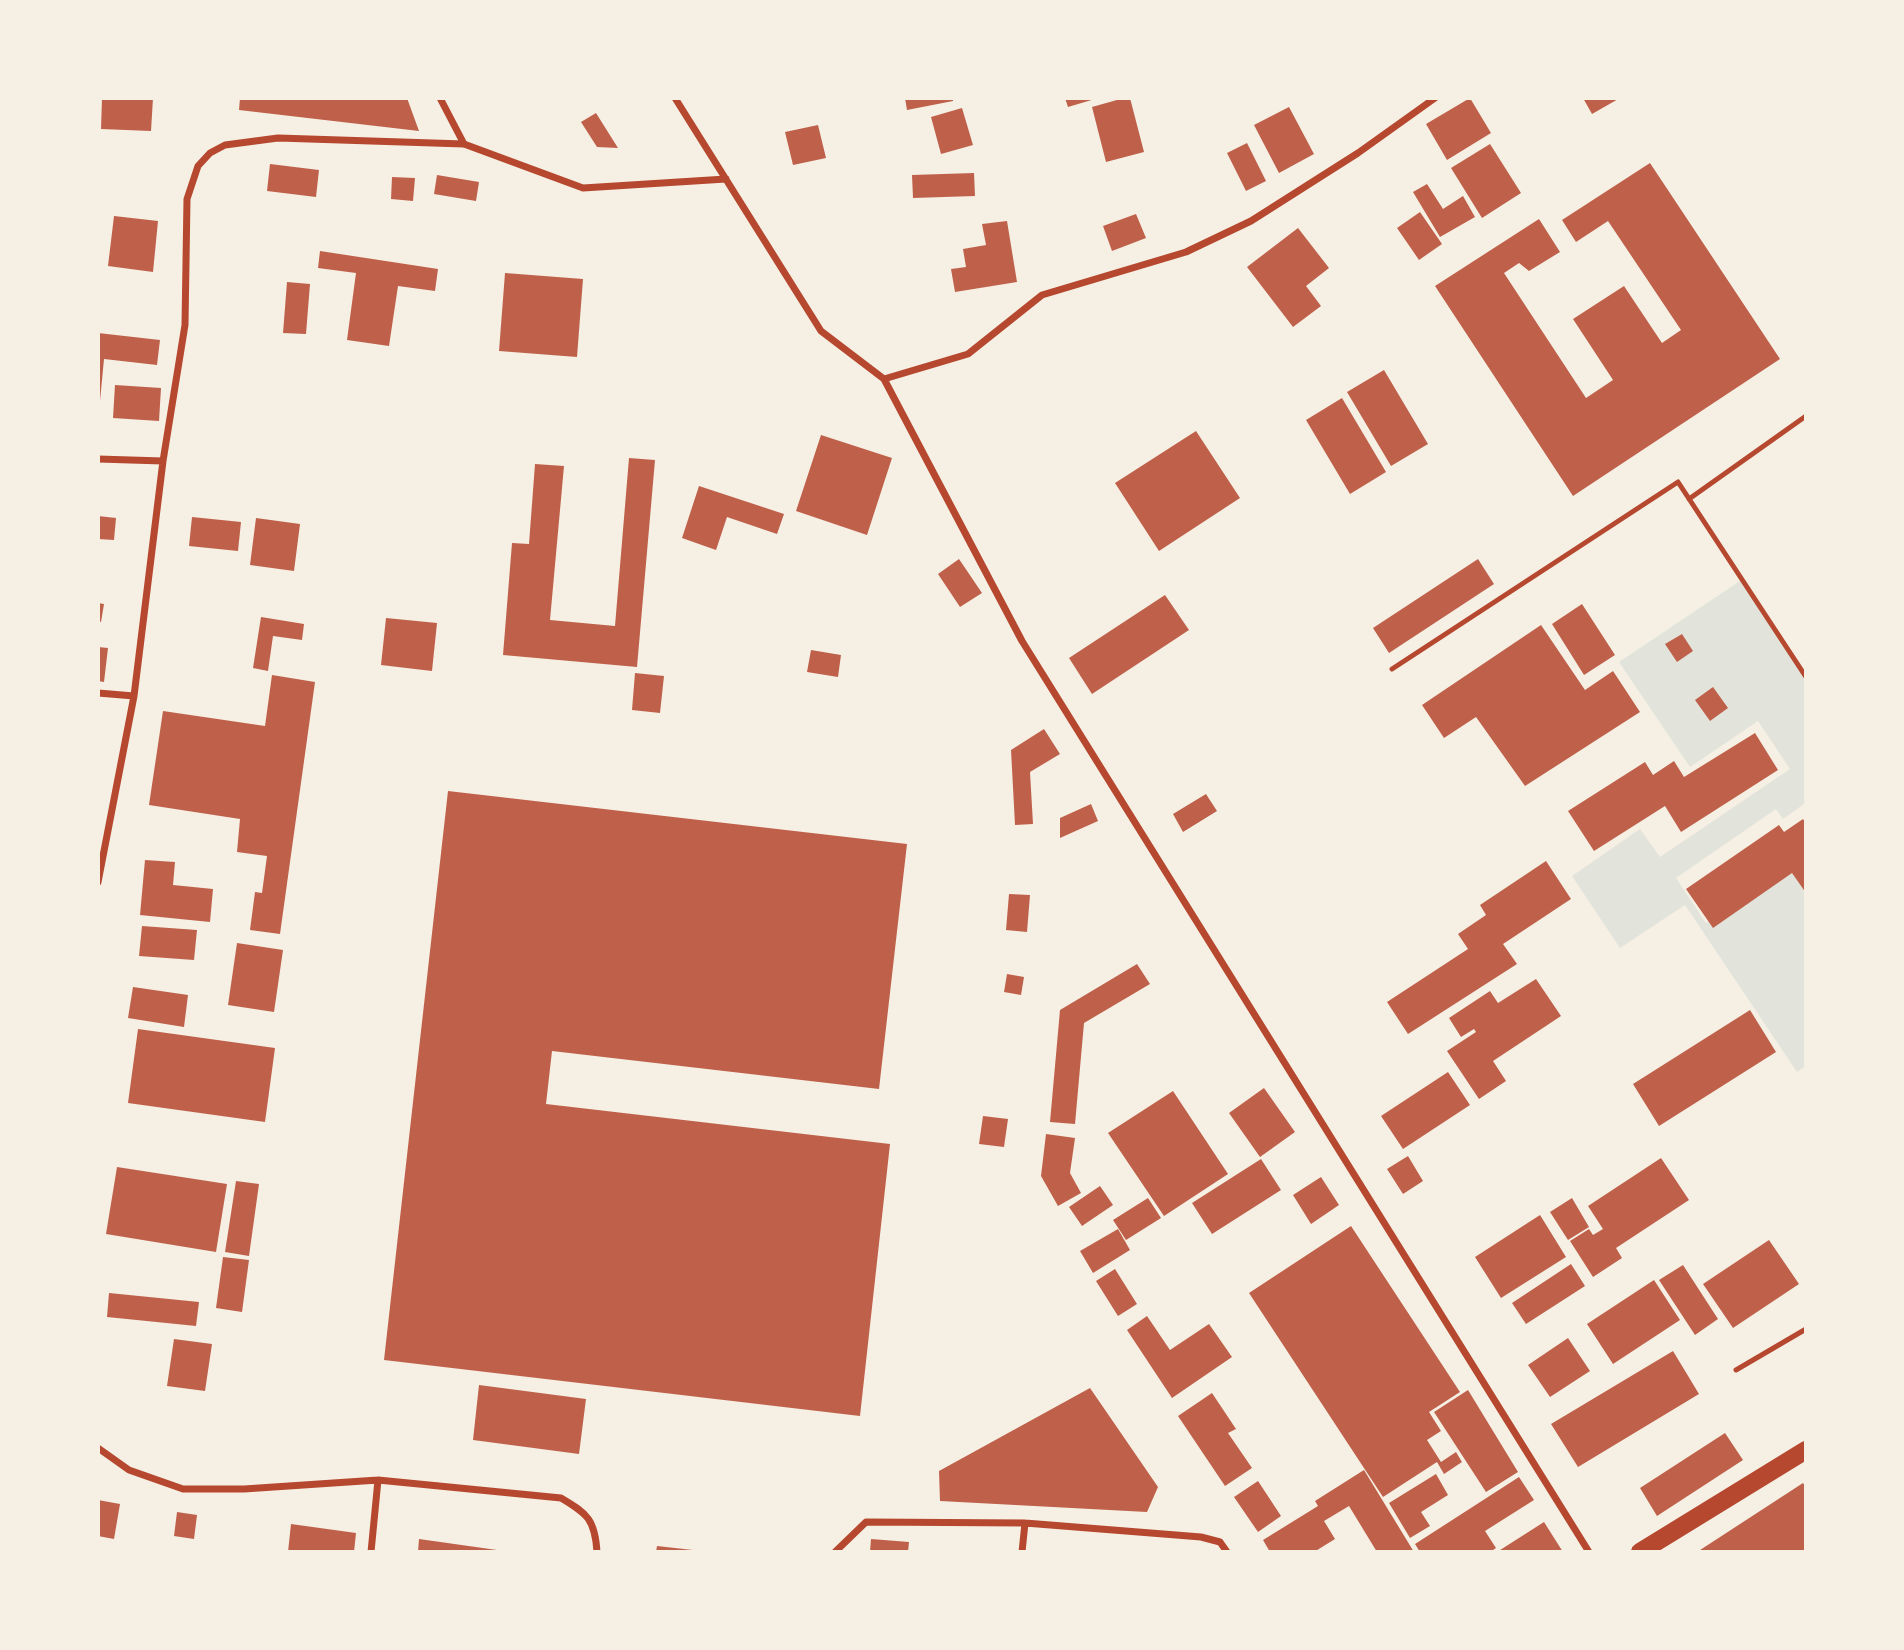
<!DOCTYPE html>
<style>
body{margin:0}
#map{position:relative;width:1904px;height:1650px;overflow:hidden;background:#f6efe4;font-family:"Fira Sans Condensed",sans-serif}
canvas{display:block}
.frame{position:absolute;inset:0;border:100px solid #f6efe4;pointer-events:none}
</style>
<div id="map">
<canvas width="1904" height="1650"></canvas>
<div class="frame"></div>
</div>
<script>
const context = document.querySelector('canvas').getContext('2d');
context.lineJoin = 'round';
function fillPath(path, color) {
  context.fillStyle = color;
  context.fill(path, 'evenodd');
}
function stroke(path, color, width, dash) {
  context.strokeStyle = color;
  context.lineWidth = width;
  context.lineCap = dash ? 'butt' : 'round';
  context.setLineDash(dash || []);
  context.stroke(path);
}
fillPath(new Path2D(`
 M1743,579L1806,673V806L1804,804L1783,819L1776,809L1676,878L1706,923L1792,865L1806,887V1066L1797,1072L1685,905L1620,948L1572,876L1640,829L1660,857L1790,769L1758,721L1690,767L1619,662Z`), '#e2e4dc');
fillPath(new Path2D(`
 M102,98H153L151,131L101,129Z
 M240,98H407L419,131L239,110Z
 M905,98H953V101L907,110Z
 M1065,98H1094L1095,99L1068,107Z
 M1124,98H1130L1144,152L1106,162L1092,107Z
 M1470,98L1491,133L1447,160L1426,124Z
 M1583,98H1620L1592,114Z
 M1289,107L1314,154L1279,173L1254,125Z
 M962,108L973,145L941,154L931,117Z
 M596,113L618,148L597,147L581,122Z
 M818,125L826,158L793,165L785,132Z
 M1247,143L1266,181L1246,191L1227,153Z
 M1490,144L1521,193L1482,218L1451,168Z
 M1650,163L1780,359L1573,496L1435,286L1539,219L1560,252L1529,271L1519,263L1504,273L1586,398L1613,380L1573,319L1624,286L1662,343L1681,330L1608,221L1576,242L1562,220Z
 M270,164L319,170L316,197L267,191Z
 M974,173L975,196L913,198L912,175Z
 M437,175L479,182L476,201L434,194Z
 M392,177L415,178L413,201L391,199Z
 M1427,184L1443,209L1463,196L1475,217L1440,237L1413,192Z
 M1420,212L1442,244L1419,260L1397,228Z
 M1136,214L1146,238L1112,251L1103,226Z
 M114,216L158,221L153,272L108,266Z
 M1007,221L1017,282L955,292L951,269L966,267L963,249L986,245L982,224Z
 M1298,228L1329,268L1306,286L1321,306L1293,327L1247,267Z
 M320,251L438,269L435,291L398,286L389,346L347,340L356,273L318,268Z
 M505,273L583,279L577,357L499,351Z
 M287,282L310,284L306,334L283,333Z
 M98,333L160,340L157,365L104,359L100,401Z
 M1384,370L1428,444L1391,466L1347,392Z
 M115,385L161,388L159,421L113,418Z
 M1342,398L1386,472L1350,494L1306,420Z
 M1196,431L1240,498L1159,551L1115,483Z
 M821,435L892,458L867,535L796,511Z
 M629,458L655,460L637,667L503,655L512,543L529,544L535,464L564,466L550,620L615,626Z
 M699,486L784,514L777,534L727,517L716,550L682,538Z
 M98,516L116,518L114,540L98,539Z
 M192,517L241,522L238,551L189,546Z
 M256,518L300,524L294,571L250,565Z
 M959,559L982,593L960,607L938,574Z
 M1478,559L1494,584L1389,653L1373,628Z
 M1165,595L1189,630L1092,694L1069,658Z
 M98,603L104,604L101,622L98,621Z
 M1582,604L1615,655L1584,675L1552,624Z
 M261,617L304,624L302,640L273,636L268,671L253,668Z
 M386,618L437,623L432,671L381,665Z
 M1541,625L1585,690L1613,671L1640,712L1525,786L1476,717L1444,738L1422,705Z
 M1682,634L1693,651L1677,662L1665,644Z
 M98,647L108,648L104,682L98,681Z
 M811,650L841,655L838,677L807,672Z
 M635,673L664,676L660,713L632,710Z
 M272,675L315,682L280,934L250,930L255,892L262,893L267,856L237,852L240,819L149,805L163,711L265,726Z
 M1713,687L1728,708L1710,721L1695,700Z
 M1044,729L1060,754L1030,772L1033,824L1015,825L1011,750Z
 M1755,733L1778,770L1681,832L1665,806L1594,851L1568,811L1645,762L1653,775L1674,761L1684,777Z
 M448,791L907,844L879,1089L552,1051L546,1104L890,1144L860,1416L384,1360Z
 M1206,794L1217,811L1183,832L1173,814Z
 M1091,804L1098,821L1060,838V818Z
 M1803,819L1806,824V893L1792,873L1713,928L1686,889L1779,825L1784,832Z
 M145,860L175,862L173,885L213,889L210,922L140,915Z
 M1546,861L1571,899L1503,944L1517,964L1408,1034L1387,1002L1468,949L1458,934L1486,915L1480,905Z
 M1009,894L1030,895L1027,932L1006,930Z
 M142,926L197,930L194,960L139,956Z
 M237,943L283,950L274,1012L228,1005Z
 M1137,964L1150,984L1084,1023L1075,1124L1050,1122L1060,1010Z
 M1007,974L1024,977L1021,995L1004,992Z
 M1536,979L1561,1016L1493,1061L1506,1081L1479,1099L1447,1051L1476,1032L1474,1029L1461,1037L1449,1018L1490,991L1498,1003Z
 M133,987L188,995L184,1027L128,1018Z
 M1750,1010L1776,1052L1659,1126L1633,1084Z
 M138,1029L275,1048L265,1122L128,1103Z
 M1448,1072L1470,1105L1403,1149L1381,1116Z
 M1264,1088L1295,1132L1260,1157L1229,1113Z
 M1173,1091L1228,1174L1164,1216L1108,1133Z
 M983,1116L1008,1119L1004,1147L979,1144Z
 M1046,1134L1075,1138L1070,1173L1081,1193L1058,1206L1041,1176Z
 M1408,1156L1423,1181L1403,1194L1387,1169Z
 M1661,1158L1689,1200L1616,1248L1622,1258L1593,1277L1570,1241L1589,1229L1593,1235L1603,1229L1588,1206Z
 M1261,1159L1281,1190L1212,1234L1192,1203Z
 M117,1167L227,1184L216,1252L106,1234Z
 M1321,1177L1339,1205L1311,1224L1293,1195Z
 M236,1181L259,1184L249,1256L225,1252Z
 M1100,1186L1113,1205L1082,1226L1069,1207Z
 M1148,1198L1161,1218L1126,1240L1113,1220Z
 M1572,1198L1589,1227L1568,1240L1550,1212Z
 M1540,1215L1566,1257L1501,1298L1475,1257Z
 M1351,1226L1460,1392L1429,1412L1441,1431L1427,1440L1441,1462L1456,1452L1462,1462L1444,1474L1437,1462L1383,1497L1249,1293Z
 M1118,1229L1130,1250L1093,1273L1080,1251Z
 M1769,1240L1799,1284L1733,1328L1703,1284Z
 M223,1257L249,1260L242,1312L216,1308Z
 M1571,1264L1585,1286L1526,1324L1512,1303Z
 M1683,1265L1718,1319L1695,1335L1659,1280Z
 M1115,1269L1137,1304L1118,1316L1096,1281Z
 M1654,1280L1680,1320L1613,1364L1587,1324Z
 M109,1293L199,1302L196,1326L107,1317Z
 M1147,1316L1170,1350L1209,1324L1232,1357L1172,1398L1127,1330Z
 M1568,1338L1590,1371L1550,1397L1528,1365Z
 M174,1339L212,1344L205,1391L167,1386Z
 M1673,1351L1699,1394L1578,1467L1551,1424Z
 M479,1385L586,1399L579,1454L473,1440Z
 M1090,1388L1158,1487L1147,1512L940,1501L939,1471Z
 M1468,1390L1518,1472L1486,1492L1434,1412Z
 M1212,1393L1236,1429L1228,1433L1252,1468L1225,1486L1178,1416Z
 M1725,1433L1743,1460L1657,1516L1640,1488Z
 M1364,1470L1414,1552H1377L1349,1506L1324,1521L1335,1539L1314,1552H1270L1263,1540L1318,1506L1315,1501Z
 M1436,1474L1448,1495L1421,1512L1430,1526L1410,1538L1389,1503Z
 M1519,1477L1534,1500L1485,1531L1496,1548L1490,1552H1420L1415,1544Z
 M1258,1481L1281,1516L1258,1532L1234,1497Z
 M1803,1483L1806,1488V1552H1697Z
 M98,1500L120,1504L114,1539L98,1536Z
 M177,1512L197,1515L194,1539L174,1536Z
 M1544,1522L1563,1552H1497Z
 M291,1524L356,1533L354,1552H288Z
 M419,1539L497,1550V1552H418Z
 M871,1539L909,1542L908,1552H870Z
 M657,1546L693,1550V1552H656Z`), '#bf614a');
stroke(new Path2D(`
 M1689,499L1806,416
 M1392,669L1678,482L1806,677
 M1736,1370L1806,1329`), '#b5482f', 5);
stroke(new Path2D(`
 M440,98L464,144
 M675,98L821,331L884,379L1022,641L1589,1552
 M884,379L968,354L1042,295L1186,252L1251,221L1358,153L1435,98
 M98,459L163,461
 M98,693L134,696
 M98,882L134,696L163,461L185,325L187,199L198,166L210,153L225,145L278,138L464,144L583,188L726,179
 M98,1448L129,1470L183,1489H244L378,1480L561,1498C588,1514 595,1520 597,1552
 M371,1552L378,1480
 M835,1552L866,1522L1025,1523L1201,1537L1220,1542L1227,1552
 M1022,1552L1025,1523`), '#b5482f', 7);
stroke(new Path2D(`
 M1640,1552L1806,1450`), '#b5482f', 18);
</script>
